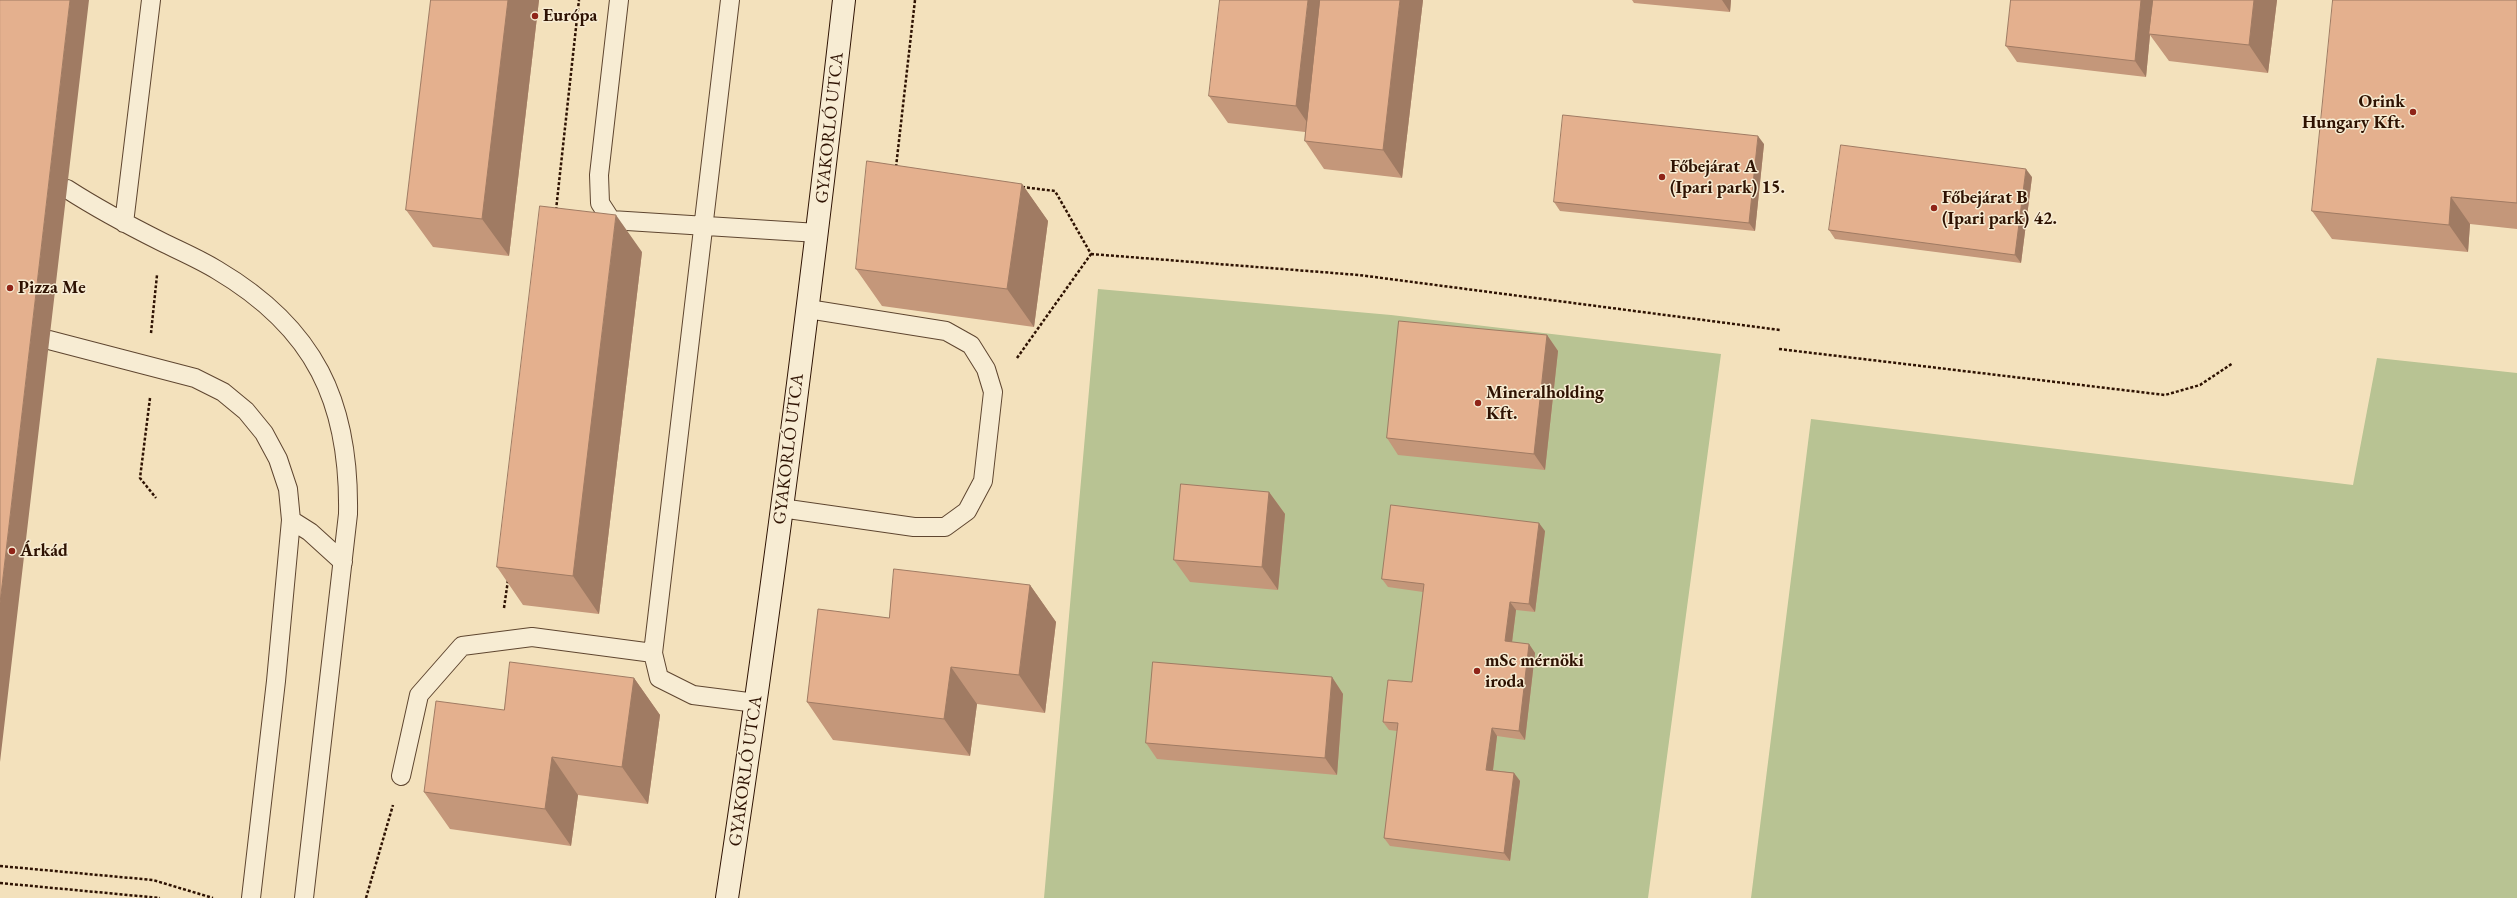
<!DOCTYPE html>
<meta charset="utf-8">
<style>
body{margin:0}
canvas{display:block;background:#f3e1bc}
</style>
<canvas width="2517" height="898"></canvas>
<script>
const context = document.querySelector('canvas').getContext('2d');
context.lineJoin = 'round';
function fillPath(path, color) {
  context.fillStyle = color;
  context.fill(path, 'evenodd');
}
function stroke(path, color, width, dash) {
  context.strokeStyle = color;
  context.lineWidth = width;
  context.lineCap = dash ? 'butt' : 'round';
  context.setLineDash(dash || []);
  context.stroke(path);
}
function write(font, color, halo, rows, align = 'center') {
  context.font = font + ' "EB Garamond",serif';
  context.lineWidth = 3;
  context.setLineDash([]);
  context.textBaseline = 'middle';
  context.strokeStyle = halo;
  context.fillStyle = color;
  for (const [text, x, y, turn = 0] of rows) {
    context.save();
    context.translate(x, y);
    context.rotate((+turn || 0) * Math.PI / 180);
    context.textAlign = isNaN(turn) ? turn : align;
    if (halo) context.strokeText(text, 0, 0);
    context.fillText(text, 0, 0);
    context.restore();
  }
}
fillPath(new Path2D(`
 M1098,289L1391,315L1721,354L1648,898H1044Z
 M2377,358L2517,373V898H1751L1811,419L2353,485Z`), '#b8c393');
const lane = new Path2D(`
 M619,0L599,175L600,203L611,220L818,233
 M730,0L653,653L659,678L693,695L756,703
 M67,189C98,209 130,226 162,242C180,251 199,259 217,270C315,328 350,402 348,514L304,898
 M124,223L151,0
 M49,340L195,378L223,392L246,411L264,433L278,459L288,489L291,520L276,681L251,898
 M781,508L914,527H945L967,511L983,481L993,392L986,369L971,345L946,331L808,309
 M291,520L310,532L343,562
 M401,776L419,695L462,646L532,637L653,653`);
const secondary = new Path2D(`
 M727,898C772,600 810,300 844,0`);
stroke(lane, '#5f4630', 20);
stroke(secondary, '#2e1202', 24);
stroke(new Path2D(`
 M896,167L915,0
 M1022,187L1055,191L1091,254
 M556,210L579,0
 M1091,254L1359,275L1780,330
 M151,333L157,275
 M1779,349L2165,395L2200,385L2233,363
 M1017,358L1091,254
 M150,398L140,478L156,498
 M504,608L508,580
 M0,866L153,880L213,898
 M0,883L160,898
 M366,898L393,805`), '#2e1202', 2.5, [3, 2]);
stroke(lane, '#f7ecd3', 18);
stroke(secondary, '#f7ecd3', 22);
fillPath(new Path2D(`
 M431,0H539L509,256L433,247L406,210Z
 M1423,0L1402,178L1324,169L1305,141V132L1228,123L1209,96Z
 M1632,0H1731L1730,12L1634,3Z
 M2011,0H2277L2268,73L2169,61L2150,35L2146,77L2017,62L2006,46Z
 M2517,0V229L2470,224L2468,252L2332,239L2312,211Z
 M1764,144L1755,231L1560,211L1554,202Z
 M2032,177L2021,263L1835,239L1829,230Z
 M1022,184L1048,221L1034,327L882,306L856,269Z
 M642,252L599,614L523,605L497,567Z
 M1547,335L1558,351L1545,470L1398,455L1387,438Z
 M1269,492L1285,514L1278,590L1190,582L1174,560Z
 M1545,531L1535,612L1516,610L1512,642L1529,644L1535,653L1525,740L1497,736L1493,770L1514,773L1520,781L1510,861L1390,846L1384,838L1397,731L1389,730L1383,722L1412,682L1423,592L1388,587L1382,579Z
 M1030,585L1056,622L1045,713L977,704L970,756L833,740L807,702L889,618Z
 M1332,677L1343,694L1337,775L1157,759L1146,743Z
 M634,678L660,715L648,804L578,795L571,846L450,829L424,792L504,710Z`), '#c4977a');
fillPath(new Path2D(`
 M70,0H89L0,762V603Z
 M508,0H539L509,256L482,219Z
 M1308,0H1331L1315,134L1296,106Z
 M1400,0H1423L1402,178L1383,150Z
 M1722,0H1731L1730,12Z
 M2141,0H2154L2149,34L2150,35L2146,77L2135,61Z
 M2254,0H2277L2268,73L2249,45Z
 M1758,136L1764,144L1755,231L1749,223Z
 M2026,169L2032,177L2021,263L2015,255Z
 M1022,184L1048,221L1034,327L1007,289Z
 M2451,197L2470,224L2468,252L2449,225Z
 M616,215L642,252L599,614L573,576Z
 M1547,335L1558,351L1545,470L1534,454Z
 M1269,492L1285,514L1278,590L1262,567Z
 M1539,523L1545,531L1535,612L1529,604Z
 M1030,585L1056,622L1045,713L1019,675Z
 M1510,602L1516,610L1511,650L1505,641Z
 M1529,644L1535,653L1525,740L1519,731Z
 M951,667L977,704L970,756L944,719Z
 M1332,677L1343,694L1337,775L1325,758Z
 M634,678L660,715L648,804L622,767Z
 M1492,728L1497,736L1492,778L1486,770Z
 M552,757L578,795L571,846L545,809Z
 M1514,773L1520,781L1510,861L1504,853Z`), '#a07b63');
const building = new Path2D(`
 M0,0H70L0,603Z
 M431,0H508L482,219L406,210Z
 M1220,0H1308L1296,106L1209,96Z
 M1320,0H1400L1383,150L1305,141Z
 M2011,0H2141L2135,61L2006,46Z
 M2153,0H2254L2249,45L2149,34Z
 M2333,0H2517V203L2451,197L2449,225L2312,211Z
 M1563,115L1758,136L1749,223L1554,202Z
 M1841,145L2026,169L2015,255L1829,230Z
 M867,161L1022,184L1007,289L856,269Z
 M540,206L616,215L573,576L497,567Z
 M1399,321L1547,335L1534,454L1387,438Z
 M1181,484L1269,492L1262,567L1174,560Z
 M1391,505L1539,523L1529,604L1510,602L1505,641L1529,644L1519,731L1492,728L1486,770L1514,773L1504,853L1384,838L1398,723L1383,722L1388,680L1412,682L1424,584L1382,579Z
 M894,569L1030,585L1019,675L951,667L944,719L807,702L818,609L889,618Z
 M510,662L634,678L622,767L552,757L545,809L424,792L436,701L504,710Z
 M1153,662L1332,677L1325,758L1146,743Z`);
fillPath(building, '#e4b08e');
stroke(building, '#a07b63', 1);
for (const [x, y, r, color] of [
 [535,16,4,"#8f2418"],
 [2413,112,4,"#8f2418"],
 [1662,177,4,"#8f2418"],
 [1934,208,4,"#8f2418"],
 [10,288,4,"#8f2418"],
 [1478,403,4,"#8f2418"],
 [12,551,4,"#8f2418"],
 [1477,671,4,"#8f2418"]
]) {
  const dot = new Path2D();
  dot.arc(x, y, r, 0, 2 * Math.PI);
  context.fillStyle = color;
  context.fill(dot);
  stroke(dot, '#f7ecd3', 1.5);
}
write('bold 18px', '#2e1202', '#f7ecd3', [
 ["Európa",543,16],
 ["Orink",2405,102,"right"],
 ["Hungary Kft.",2405,123,"right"],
 ["Főbejárat A",1670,167],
 ["(Ipari park) 15.",1670,188],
 ["Főbejárat B",1942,198],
 ["(Ipari park) 42.",1942,219],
 ["Pizza Me",18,288],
 ["Mineralholding",1486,393],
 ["Kft.",1486,414],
 ["Árkád",20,551],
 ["mSc mérnöki",1485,661],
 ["iroda",1485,682]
], 'left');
write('18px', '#2e1202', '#f7ecd3', [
 ["GYAKORLÓ UTCA",830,128,-84],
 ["GYAKORLÓ UTCA",789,449,-83],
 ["GYAKORLÓ UTCA",746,771,-82]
]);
</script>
